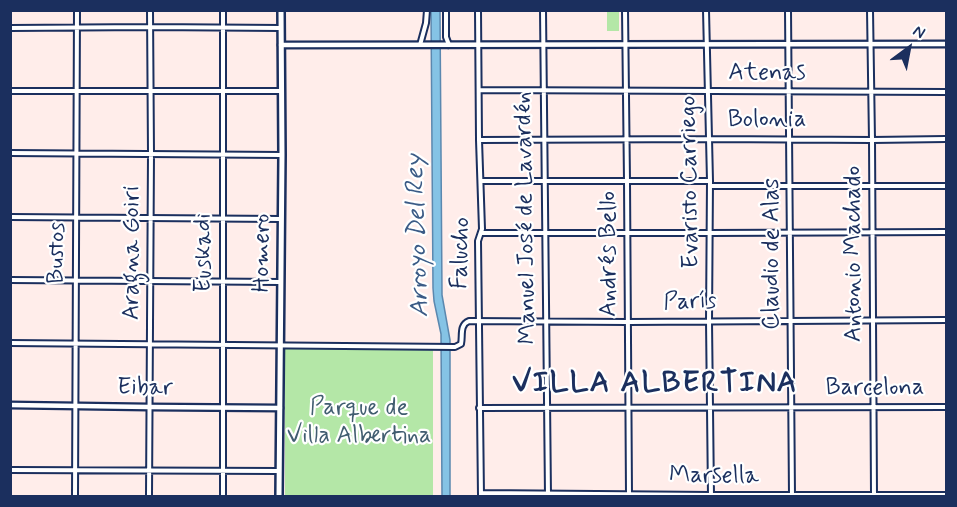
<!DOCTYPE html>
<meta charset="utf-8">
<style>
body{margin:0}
#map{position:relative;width:957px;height:507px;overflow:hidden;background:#ffedea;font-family:Mynerve,sans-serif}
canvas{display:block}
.frame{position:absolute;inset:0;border:12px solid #1b2f5e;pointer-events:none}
.north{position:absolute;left:879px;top:18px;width:60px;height:60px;-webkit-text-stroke:4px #fff;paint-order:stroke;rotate:32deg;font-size:16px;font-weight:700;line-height:24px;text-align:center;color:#1b2f5e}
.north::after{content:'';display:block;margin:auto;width:21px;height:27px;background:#1b2f5e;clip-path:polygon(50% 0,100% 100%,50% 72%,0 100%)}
</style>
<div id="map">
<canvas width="957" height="507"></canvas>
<div class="frame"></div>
<div class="north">N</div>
</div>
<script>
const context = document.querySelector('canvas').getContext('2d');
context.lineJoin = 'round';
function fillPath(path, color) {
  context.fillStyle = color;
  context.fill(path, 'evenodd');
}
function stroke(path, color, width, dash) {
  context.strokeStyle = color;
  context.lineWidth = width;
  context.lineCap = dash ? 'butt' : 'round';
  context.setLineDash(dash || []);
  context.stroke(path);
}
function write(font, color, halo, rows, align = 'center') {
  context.font = font + ' Mynerve,sans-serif';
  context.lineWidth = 4.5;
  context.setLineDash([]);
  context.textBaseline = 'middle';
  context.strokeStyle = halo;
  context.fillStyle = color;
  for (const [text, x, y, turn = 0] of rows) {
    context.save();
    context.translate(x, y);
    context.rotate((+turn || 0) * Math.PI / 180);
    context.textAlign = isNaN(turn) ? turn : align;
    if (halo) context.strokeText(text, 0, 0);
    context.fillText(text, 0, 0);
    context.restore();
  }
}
fillPath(new Path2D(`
 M607,11H619V31H607Z
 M285,349H433V496H285Z`), '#b4e7a7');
const water = new Path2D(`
 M431,11H440L442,295L450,340V496H442L441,334L434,301L433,288Z`);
fillPath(water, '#85c3e5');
stroke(water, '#5b88af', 1.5);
const minor = new Path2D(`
 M446,10V37L449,45
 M478,10L479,140L482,229L478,241L481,496
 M543,10L548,496
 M625,10L627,181L629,496
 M706,10L710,181L709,321L711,496
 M788,10L792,496
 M870,10L872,140L874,496
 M10,28L150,27L281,28
 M420,45L426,23L427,10
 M479,90L946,92
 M10,91H281
 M479,140L709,139L872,140L946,139
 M10,153L282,155
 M481,181H710
 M710,186H946
 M10,217L281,219
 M482,233H710L946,232
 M10,280L281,282
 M10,343L455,347L461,344C463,336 459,325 469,321L628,322L946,320
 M479,408L946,407
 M10,470L279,471
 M481,493L711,495H946
 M75,496L77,10
 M149,496L151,154L150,10
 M223,496V10`);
const tertiary = new Path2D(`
 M281,45L946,44
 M10,405L149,407L280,408`);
const secondary = new Path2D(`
 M279,496L282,155L281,10`);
stroke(minor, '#1b2f5e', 8);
stroke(tertiary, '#1b2f5e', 9);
stroke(secondary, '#1b2f5e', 10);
stroke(minor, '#fff', 4);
stroke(tertiary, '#fff', 4.5);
stroke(secondary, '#fff', 5);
write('24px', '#1b2f5e', '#fff', [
 ["Atenas",767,74],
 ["Bolonia",767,121],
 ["Evaristo Carriego",691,182,-91],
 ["Manuel José de Lavardén",527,218,-91],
 ["Bustos",58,253,-89],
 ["Aragna Goiri",133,253,-90],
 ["Euskadi",205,253,-90],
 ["Homero",263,253,-90],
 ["Falucho",462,253,-88],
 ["Andrés Bello",610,254,-90],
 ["Claudio de Alas",773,254,-90],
 ["Antonio Machado",855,254,-90],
 ["París",690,303,-1],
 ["Eibar",145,389,1],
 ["Barcelona",875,389],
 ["Marsella",714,477]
]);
write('24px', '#415d70', '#fff', [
 ["Parque de",359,409],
 ["Villa Albertina",359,437]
]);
write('italic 26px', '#3b5b86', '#fff', [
 ["Arroyo Del Rey",419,236,-92]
]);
context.letterSpacing = '1.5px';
write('bold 30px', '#1b2f5e', '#fff', [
 ["VILLA ALBERTINA",655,385]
]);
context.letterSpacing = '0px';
</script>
